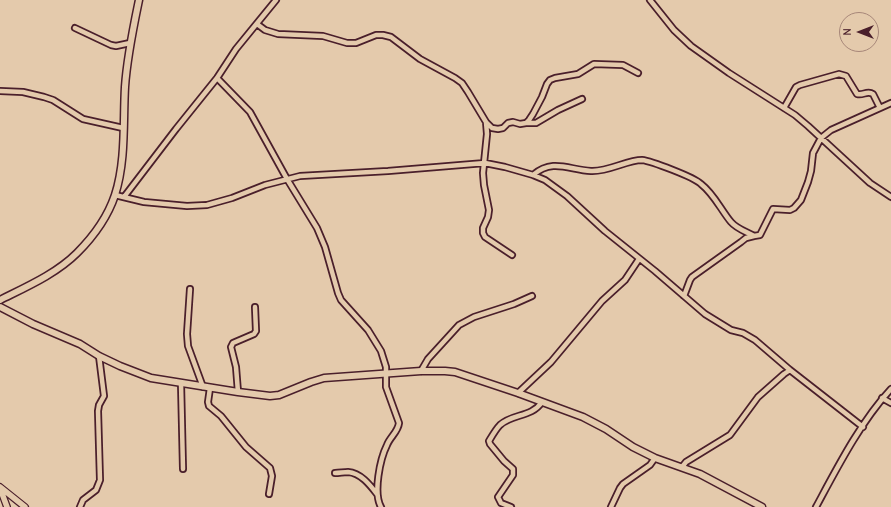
<!DOCTYPE html>
<style>
body{margin:0}
#map{position:relative;width:891px;height:507px;overflow:hidden;background:#e4caac;font-family:"Comic Neue",sans-serif}
canvas{display:block}
.north{position:absolute;left:839px;top:12px;width:40px;height:40px;box-sizing:border-box;background:#e4caac;border:1px solid #a68678;border-radius:50%;rotate:270deg;font-size:11px;font-weight:700;line-height:16px;text-align:center;color:#4a1f2b}
.north::after{content:'';display:block;margin:auto;width:14px;height:18px;background:#4a1f2b;clip-path:polygon(50% 0,100% 100%,50% 72%,0 100%)}
</style>
<div id="map">
<canvas width="891" height="507"></canvas>
<div class="north">N</div>
</div>
<script>
const context = document.querySelector('canvas').getContext('2d');
context.lineJoin = 'round';
function stroke(path, color, width, dash) {
  context.strokeStyle = color;
  context.lineWidth = width;
  context.lineCap = dash ? 'butt' : 'round';
  context.setLineDash(dash || []);
  context.stroke(path);
}
const minor = new Path2D(`
 M650,0L674,30L691,46L729,73L795,115L808,126L870,183L891,197
 M257,24L265,30L278,34L323,36L347,43H356L376,35H383L391,37L420,59L455,78L462,83L468,92L486,122L487,134L483,173L484,185L489,210L488,217L483,228V233L485,237L512,255
 M75,28L111,45L116,46L130,43
 M217,78L250,112L287,179L317,228L325,247L338,293L341,300L368,330L381,351L386,367V387L399,423C398,432 390,437 387,445C380,459 373,493 381,507
 M0,91L23,92L44,97L53,100L83,119L123,128
 M784,108L796,87L800,85L839,74L846,76L857,94C863,96 867,90 873,94L880,108
 M486,122L492,128L498,129L503,128L508,123L513,122L520,124L526,123L529,120L533,114L542,97L547,84L550,80L555,78L578,74L594,64L623,65L638,73
 M526,123H536L558,110L582,99
 M533,175C553,158 569,170 591,171C608,172 627,160 642,160C651,161 694,177 701,184C714,194 721,210 731,222C737,229 747,232 754,236L760,235L773,209L790,210L794,208L801,200L808,182L811,171L813,153L821,138L831,130L891,103
 M115,195L144,202L187,206L207,205L232,198L265,185L300,176L388,171L485,163L505,167L533,175L545,180L567,196L605,231L655,271L705,314L731,330L743,333L755,340L790,370L863,427
 M124,197L176,129L217,78L236,49L276,0
 M190,289L187,334L188,346L203,387
 M684,296L690,280L692,277L741,242L746,238L754,236
 M421,371L428,359L459,325L474,317L514,304L532,296
 M181,383L183,469
 M210,388L208,402L209,406L221,416L246,447L270,468L272,476L269,494
 M238,392L236,367L231,347L233,343L254,334L256,331L255,307
 M518,393L551,362L602,301L625,280L639,259
 M882,398L891,403
 M682,467L686,462L730,435L758,397L784,374L790,370
 M335,473C339,473 344,472 348,472C361,473 370,485 377,494
 M80,507L83,500L96,490L100,480L98,411L99,405L104,396L99,356
 M511,507L501,503L498,497L513,475V469L504,461L490,444L489,441C492,436 496,429 500,425C513,413 531,418 542,402
 M611,507L620,488L623,484L650,465L655,458
 M816,507C837,468 861,421 891,389`);
const tertiary = new Path2D(`
 M0,487L25,507
 M0,488L7,507`);
const secondary = new Path2D(`
 M0,300C26,287 56,274 77,253C93,237 108,216 115,195C126,161 123,122 125,87C127,57 133,29 139,0
 M0,307L33,324L80,344L99,356L120,366L151,378L238,392L270,396L279,395L311,382L324,378L421,371H445L455,372L518,393L583,417L606,429L633,447L655,458L700,474L762,507`);
stroke(minor, '#4a1f2b', 8);
stroke(tertiary, '#4a1f2b', 8);
stroke(secondary, '#4a1f2b', 9);
stroke(minor, '#e4caac', 4.5);
stroke(tertiary, '#e4caac', 5.5);
stroke(secondary, '#e4caac', 6);
</script>
